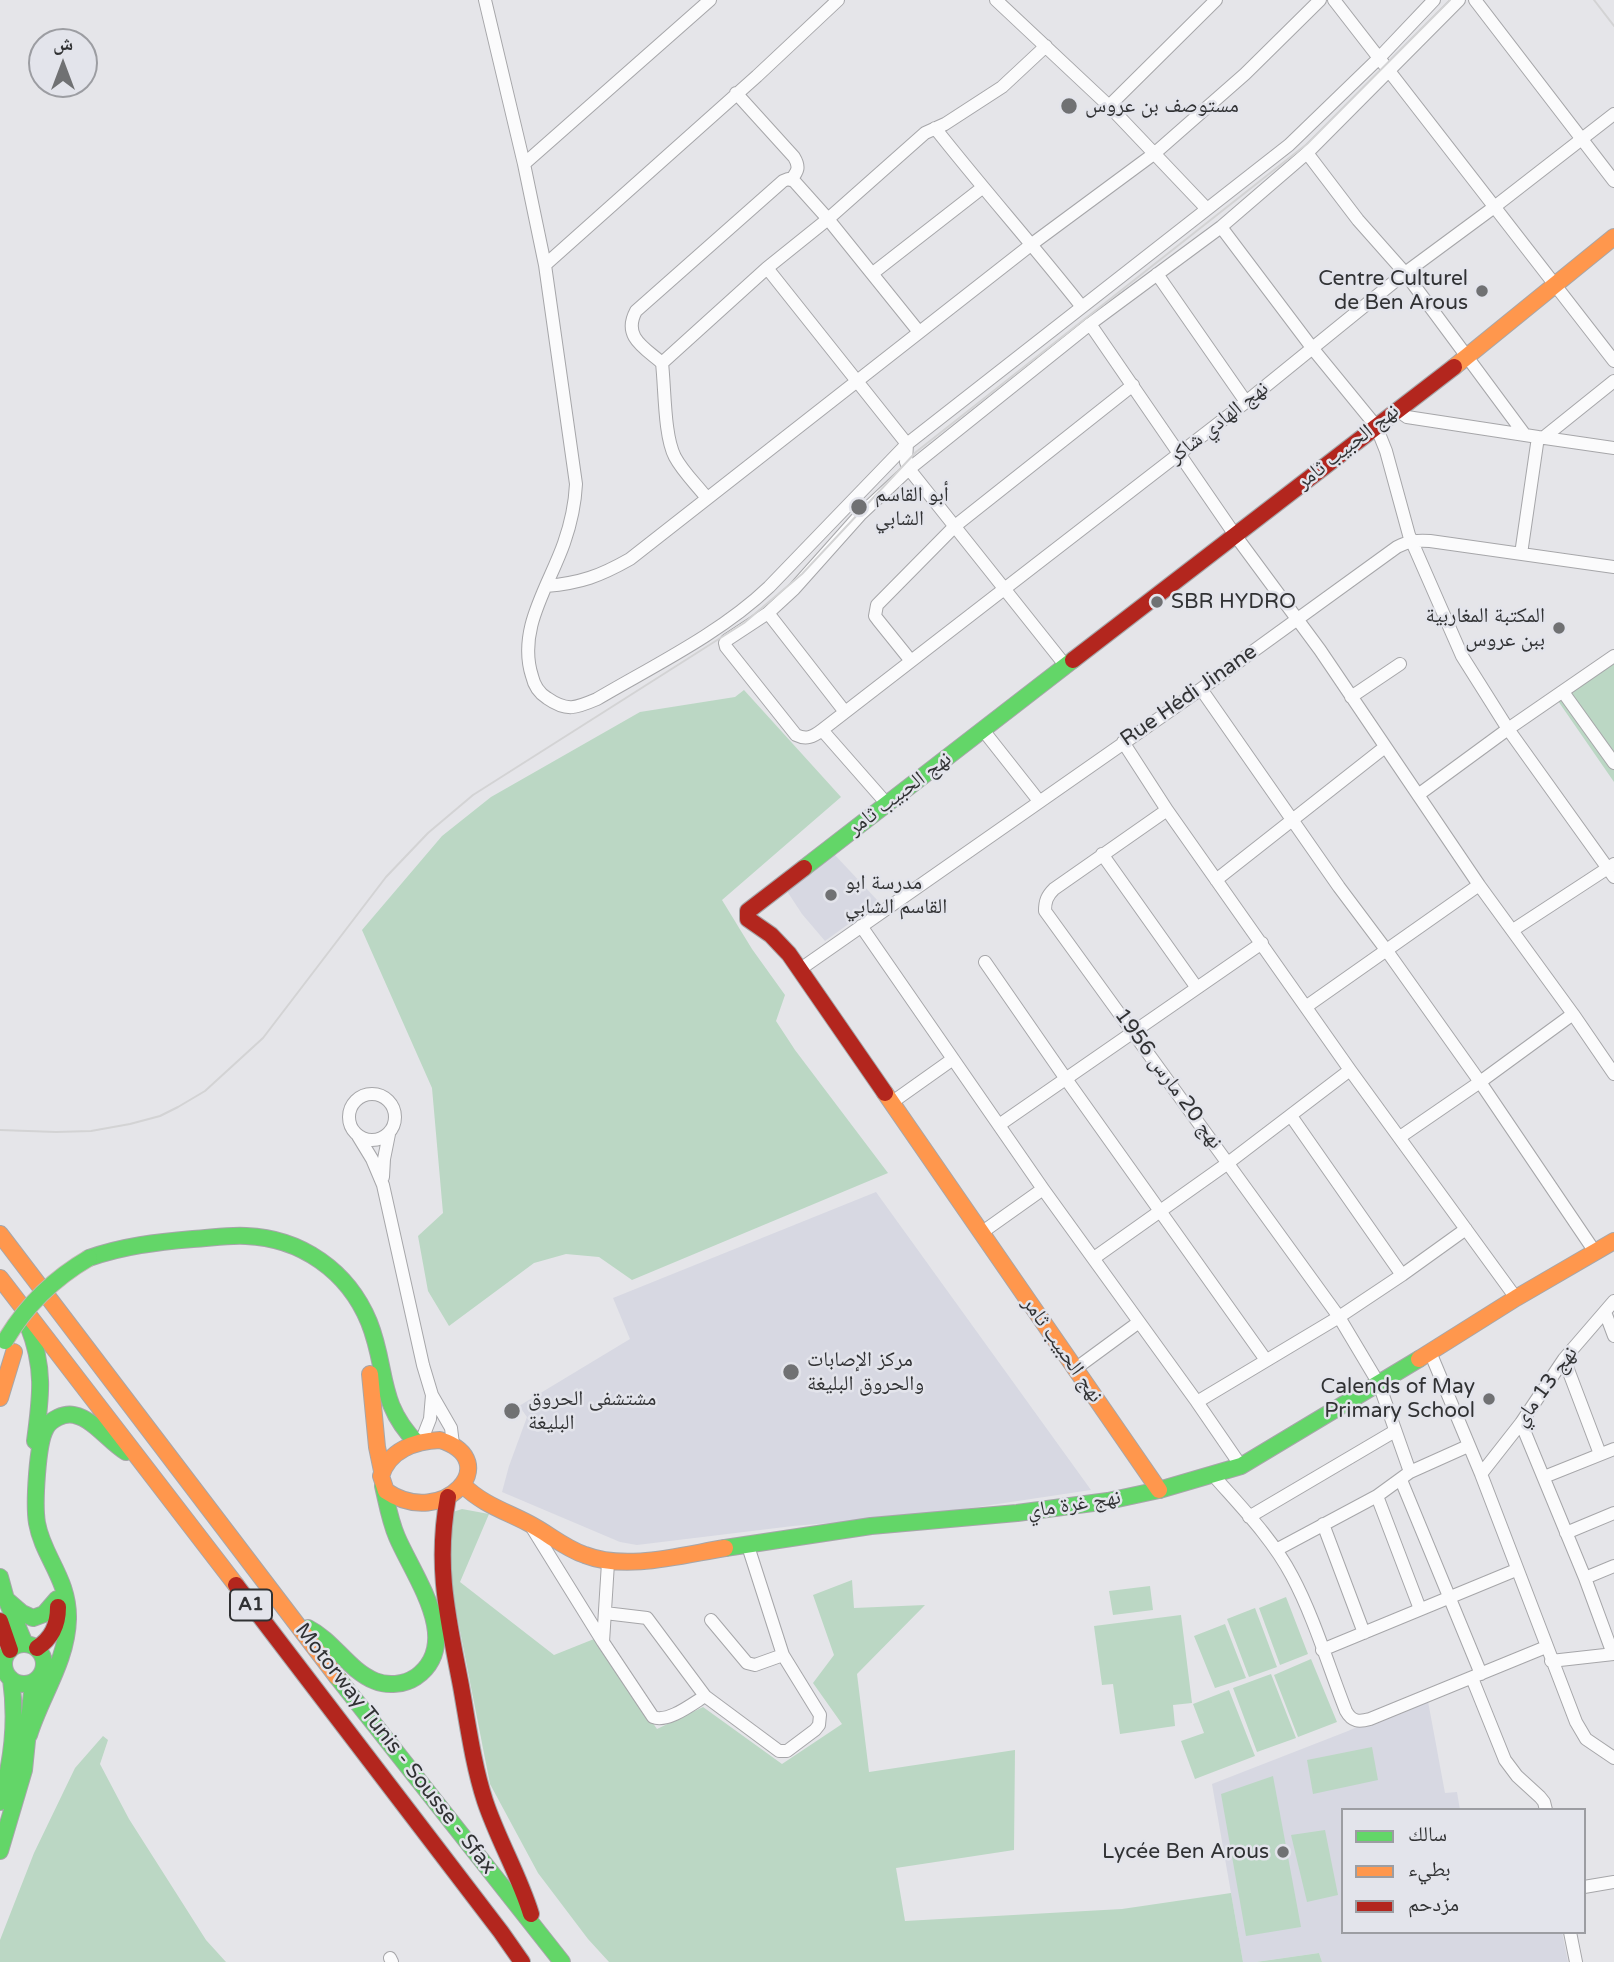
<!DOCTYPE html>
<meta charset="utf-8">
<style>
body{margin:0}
#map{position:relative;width:1614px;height:1962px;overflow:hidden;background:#e5e5e9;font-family:"Varela Round","Noto Naskh Arabic",sans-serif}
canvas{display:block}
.legend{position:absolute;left:1341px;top:1808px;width:245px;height:126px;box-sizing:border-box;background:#e3e4eb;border:2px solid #9c9da2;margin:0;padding:9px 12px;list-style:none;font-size:21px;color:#313234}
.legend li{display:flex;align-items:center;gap:14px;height:35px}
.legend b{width:35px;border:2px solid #9c9da2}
.north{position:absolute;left:28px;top:28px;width:70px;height:70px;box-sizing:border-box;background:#e3e4eb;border:2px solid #9c9da2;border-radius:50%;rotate:0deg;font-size:19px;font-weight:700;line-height:28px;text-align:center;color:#313234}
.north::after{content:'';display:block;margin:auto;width:24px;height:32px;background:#707173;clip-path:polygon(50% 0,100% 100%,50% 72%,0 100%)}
</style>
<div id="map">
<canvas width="1614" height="1962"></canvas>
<ul class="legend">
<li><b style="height:9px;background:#63d668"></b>سالك</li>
<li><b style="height:9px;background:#ff974d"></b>بطيء</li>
<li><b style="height:9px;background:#b3261e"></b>مزدحم</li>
</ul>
<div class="north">ش</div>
</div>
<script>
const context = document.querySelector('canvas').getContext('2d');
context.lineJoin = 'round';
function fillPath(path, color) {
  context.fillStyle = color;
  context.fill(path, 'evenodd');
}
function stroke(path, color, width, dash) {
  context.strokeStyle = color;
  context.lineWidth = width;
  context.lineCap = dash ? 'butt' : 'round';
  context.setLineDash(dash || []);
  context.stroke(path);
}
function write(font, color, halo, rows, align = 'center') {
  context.font = font + ' "Varela Round","Noto Naskh Arabic",sans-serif';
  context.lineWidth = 5;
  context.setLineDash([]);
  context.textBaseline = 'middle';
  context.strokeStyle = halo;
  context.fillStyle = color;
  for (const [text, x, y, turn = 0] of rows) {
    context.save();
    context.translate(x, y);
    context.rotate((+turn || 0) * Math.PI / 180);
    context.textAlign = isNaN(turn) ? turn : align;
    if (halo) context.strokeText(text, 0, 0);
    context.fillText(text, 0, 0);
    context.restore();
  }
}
fillPath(new Path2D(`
 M834,854L879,902L825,941L802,914L785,888Z
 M876,1192L1091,1490L924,1515L793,1526L637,1545L620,1542L502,1492L509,1466L527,1417L519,1406L630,1339L613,1298Z
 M1427,1696L1445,1793L1457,1792L1460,1810H1343V1932H1562L1568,1962H1322L1319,1953L1256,1962H1243L1212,1784L1348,1731Z`), '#d7d8e2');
fillPath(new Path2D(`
 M1614,658V782L1556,698Z
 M744,690L841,797L722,900L752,949L785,995L776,1021L795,1050L888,1173L632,1280L599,1257L566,1254L534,1263L449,1326L428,1291L418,1236L443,1213L432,1088L362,930L442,836L491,797L640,712L735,697Z
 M462,1509L489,1514L460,1582L554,1655L594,1639L657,1729L703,1707L782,1764L842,1724L813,1683L834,1655L813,1595L852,1580L854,1608L925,1605L857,1674L869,1772L1015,1750L1014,1850L896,1868L905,1921L1122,1909L1231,1893L1243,1962H609L588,1939L538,1873L490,1784L451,1585L448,1520L453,1512Z
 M1150,1586L1153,1610L1113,1615L1109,1591Z
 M1286,1597L1308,1654L1280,1665L1259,1608Z
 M1255,1608L1277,1667L1249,1677L1227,1619Z
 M1181,1615L1192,1703L1173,1705L1175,1726L1120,1734L1113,1684L1102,1685L1094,1626Z
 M1225,1624L1246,1678L1215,1688L1194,1636Z
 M1311,1659L1337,1722L1298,1737L1274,1675Z
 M1271,1674L1296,1738L1257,1752L1233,1688Z
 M1229,1690L1255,1756L1195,1779L1181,1741L1204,1733L1193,1704Z
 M103,1736L108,1740L100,1764L129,1819L206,1940L226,1962H0V1940L34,1853L75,1768Z
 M1372,1747L1378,1780L1313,1794L1307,1760Z
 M1273,1776L1301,1927L1246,1936L1221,1794Z
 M1325,1830L1338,1895L1307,1902L1291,1835Z
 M1319,1953L1322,1962H1256Z`), '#bbd7c4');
const street = new Path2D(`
 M485,0L524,164L545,265L576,484C575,505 571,523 564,543C549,586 517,629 532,676C534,685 539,693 547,698C567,712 576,708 597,699C653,666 721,633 769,587L907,444L1289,145L1379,58L1434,0
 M996,0L1109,106L1207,209
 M1334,0L1614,361
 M1459,0L1307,153L1221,227L1090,324L909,469L860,515L794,589L768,613L727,640L725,643L726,647L796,735C806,740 813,737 822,730L1246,402L1405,273L1493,208L1614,114
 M1475,0L1614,181
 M736,93L794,157C800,167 798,171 791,180
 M1109,106L1216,0
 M935,128C983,189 1034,246 1082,307
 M1307,153L1358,220L1405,273L1525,435
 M524,164L710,0
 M1221,227L1313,349L1376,426L1386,451L1409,535L1462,656L1508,729L1614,877
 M545,265L757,76L838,0
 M767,268L907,444L906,462L909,469L1065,665
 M873,273L982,188
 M1157,274L1246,402
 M1090,324L1235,535L1320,650L1479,885L1573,1014L1614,1074
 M662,363C645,348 622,337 636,311L783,181L788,179L794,181L828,219L919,332
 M1397,410L1407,417L1538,437L1521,554
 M1538,437L1614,448
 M1543,438L1614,381
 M706,497C696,484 683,472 675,457C664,436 665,389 662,363L767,268L828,219L925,133L945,124L1002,87L1046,46
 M546,586C581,583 600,576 630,559L1032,244L1155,153L1245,74L1320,0
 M768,613L845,712
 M911,661L878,620L875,616L877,605L955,526L1133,385
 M1201,689L1339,887L1387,951L1480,1082L1595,1252
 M1563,692L1614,763
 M1351,697L1400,664
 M822,730L887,804
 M983,730L1039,801
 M1123,742L1167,810L1350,1070L1516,1298
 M1418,795L1508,729L1614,656
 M1167,810L1054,889C1047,896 1045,901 1045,911L1339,1317L1379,1384L1410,1472
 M1102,854L1197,988
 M1216,880L1385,747
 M861,926L1043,1189L1197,1402L1241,1466
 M1513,930L1614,864
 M985,962L1066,1079L1266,1360
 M799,970L1201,689L1397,547C1409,541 1417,540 1430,541L1614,567
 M1307,1006L1479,885
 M349 1117a23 23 0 1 1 46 0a23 23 0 1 1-46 0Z
 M891,1103L953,1059
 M1291,1116L1402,1275
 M999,1125L1262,943
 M358,1136L372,1159L383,1185L423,1365L432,1395L451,1428L453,1444
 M1400,1137L1480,1082L1573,1014
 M383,1177L384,1159L389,1134
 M981,1233L1043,1189
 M1094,1258L1228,1163L1350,1070
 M1605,1312L1614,1336
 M1430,1352L1481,1474L1576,1722L1586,1739L1614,1758
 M1564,1359L1600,1454
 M1075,1369L1139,1322
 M1197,1402L1339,1317L1402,1275L1466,1229
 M1521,1423L1585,1578L1613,1654
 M421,1442L430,1419L432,1395
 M1481,1474L1521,1423L1564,1359L1614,1301
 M1213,1475C1241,1507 1272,1538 1292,1576C1314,1617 1329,1668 1346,1711C1352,1722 1359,1722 1370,1719L1546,1647
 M1544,1477L1614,1449
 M1401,1480L1481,1674
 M1377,1496L1420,1609
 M1249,1517L1395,1431
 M1323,1524L1364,1633
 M531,1526L603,1642L653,1717C668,1723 692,1704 705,1696
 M1566,1533L1614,1513
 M1276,1550L1377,1496L1410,1472L1468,1446
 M1585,1578L1614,1566
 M605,1613L647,1618L705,1696L779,1751H787L815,1730L819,1725L820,1715L783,1655L747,1543
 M711,1620L747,1663L755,1665L783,1655
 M603,1642L608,1563
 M1322,1650L1516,1570
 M1551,1661L1614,1654
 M1472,1678L1505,1760L1517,1776L1540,1797L1544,1802L1546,1810
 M1584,1887L1614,1882
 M1570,1932L1576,1962
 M390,1958L392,1962`);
const fast = new Path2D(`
 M804,868L1073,660
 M89,1258C123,1246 157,1242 193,1239C211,1238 228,1235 246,1236C301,1238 348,1271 369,1322C388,1369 377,1403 417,1443
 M28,1325C45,1368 41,1396 35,1441
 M725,1548L871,1526L1017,1513L1108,1501L1159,1490L1241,1466L1419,1359
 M0,1577L6,1599L25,1644
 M7,1600L22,1613L33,1618L44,1614L57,1599
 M308,1628C334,1641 348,1670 375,1681C387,1686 404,1685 416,1677C464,1643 414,1577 397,1537C390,1521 387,1503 383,1486
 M4 1664a20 20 0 1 1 40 0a20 20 0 1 1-40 0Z
 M337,1677L562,1962
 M29,1735C41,1696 67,1661 68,1619C69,1579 43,1557 37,1523C34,1505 37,1443 46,1428C51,1419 64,1413 74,1415C94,1419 109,1442 126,1452
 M0,1802C13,1761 17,1722 11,1679
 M0,1851L24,1770L33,1682`);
const slow = new Path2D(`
 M1454,367L1614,237
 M885,1093L1159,1490
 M0,1234L337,1677
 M0,1278L236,1585
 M1419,1359L1516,1298L1614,1241
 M370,1374L377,1447L382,1471
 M0,1398L14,1352
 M440,1440C506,1461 443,1530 386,1491L381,1476C389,1450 415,1441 440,1440Z
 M463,1485C482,1504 505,1511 528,1523C548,1533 564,1548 585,1555C626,1571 682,1555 725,1548`);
const jam = new Path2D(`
 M1073,660L1454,367
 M804,868L748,911V919L771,935L789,954L885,1093
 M448,1497C435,1567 448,1618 461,1686C468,1725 473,1764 485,1801C498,1840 519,1875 531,1914
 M236,1585L501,1932L522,1962
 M0,1621L10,1650
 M37,1648C52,1638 58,1625 58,1607`);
stroke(street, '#a6a6a9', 14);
stroke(fast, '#a6a6a9', 18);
stroke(slow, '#a6a6a9', 18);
stroke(jam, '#a6a6a9', 18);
stroke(street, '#fbfbfc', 12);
stroke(fast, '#63d668', 16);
stroke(slow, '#ff974d', 16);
stroke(jam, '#b3261e', 16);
stroke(new Path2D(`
 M1594,0L1614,26
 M0,1130L56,1132L91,1131L130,1124L160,1116L178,1107L205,1091L263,1038L386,877L428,833L473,795L744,623L802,574L916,452L1307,144L1450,0`), '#d3d3d4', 2);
const fastBridge = new Path2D(`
 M5,1341C26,1305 53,1279 89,1258`);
stroke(fastBridge, '#bfb5b4', 18, []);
stroke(fastBridge, '#63d668', 16);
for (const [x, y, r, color] of [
 [1069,106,9,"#707173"],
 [1482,291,7,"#707173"],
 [859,507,9,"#707173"],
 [1157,602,7,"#707173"],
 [1559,628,7,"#707173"],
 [831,895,7,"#707173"],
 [791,1372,9,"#707173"],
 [1489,1399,7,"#707173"],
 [512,1411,9,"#707173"],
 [1283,1852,7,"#707173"]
]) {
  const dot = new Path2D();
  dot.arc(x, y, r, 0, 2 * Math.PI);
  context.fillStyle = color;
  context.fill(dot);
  stroke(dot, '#e3e4eb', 2.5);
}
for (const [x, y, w] of [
 [251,1605,42]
]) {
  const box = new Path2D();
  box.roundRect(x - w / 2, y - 15.5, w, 31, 5);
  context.fillStyle = '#e3e4eb';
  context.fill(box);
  stroke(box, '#313234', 2);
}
write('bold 19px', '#313234', null, [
 ["A1",251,1605]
]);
write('21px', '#313234', '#e3e4eb', [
 ["مستوصف بن عروس",1085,106],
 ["Centre Culturel",1468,279,"right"],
 ["de Ben Arous",1468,303,"right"],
 ["أبو القاسم",875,495],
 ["الشابي",875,519],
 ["SBR HYDRO",1171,602],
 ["المكتبة المغاربية",1545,616,"right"],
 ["ببن عروس",1545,640,"right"],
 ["مدرسة ابو",845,883],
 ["القاسم الشابي",845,907],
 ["مركز الإصابات",807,1360],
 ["والحروق البليغة",807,1384],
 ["Calends of May",1475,1387,"right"],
 ["Primary School",1475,1411,"right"],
 ["مشتشفى الحروق",528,1399],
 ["البليغة",528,1423],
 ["Lycée Ben Arous",1269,1852,"right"]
], 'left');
write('21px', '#313234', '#e3e4eb', [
 ["نهج الهادي شاكر",1219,423,-38],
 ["نهج الحبيب ثامر",1348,447,-38],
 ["Rue Hédi Jinane",1189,696,-35],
 ["نهج الحبيب ثامر",900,794,-37],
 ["نهج 20 مارس 1956",1168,1079,54],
 ["نهج الحبيب ثامر",1062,1350,55],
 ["نهج 13 ماي",1546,1387,-54],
 ["نهج غرة ماي",1074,1505,-9],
 ["Motorway Tunis - Sousse - Sfax",395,1749,52]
]);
</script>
